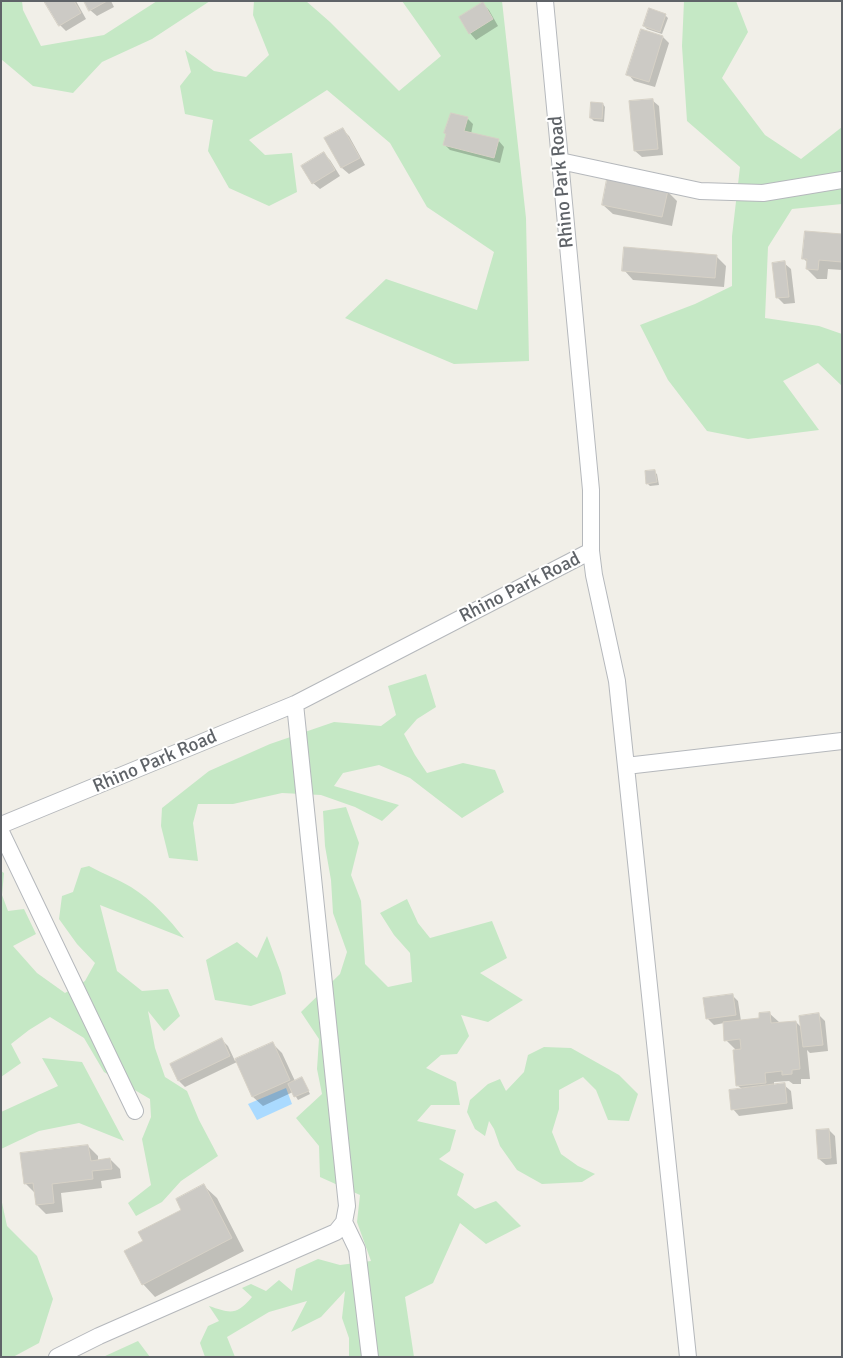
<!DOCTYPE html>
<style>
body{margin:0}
#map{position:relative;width:843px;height:1358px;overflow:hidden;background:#f1efe8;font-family:Signika,sans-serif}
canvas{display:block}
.frame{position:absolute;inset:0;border:2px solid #5f6368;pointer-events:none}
</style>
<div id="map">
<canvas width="843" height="1358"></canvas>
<div class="frame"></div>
</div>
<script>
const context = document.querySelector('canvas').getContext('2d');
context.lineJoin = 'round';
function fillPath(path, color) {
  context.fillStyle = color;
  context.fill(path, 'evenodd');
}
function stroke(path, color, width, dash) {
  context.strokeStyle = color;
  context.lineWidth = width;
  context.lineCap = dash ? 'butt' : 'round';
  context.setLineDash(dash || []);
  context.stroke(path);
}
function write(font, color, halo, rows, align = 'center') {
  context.font = font + ' Signika,sans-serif';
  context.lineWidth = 4;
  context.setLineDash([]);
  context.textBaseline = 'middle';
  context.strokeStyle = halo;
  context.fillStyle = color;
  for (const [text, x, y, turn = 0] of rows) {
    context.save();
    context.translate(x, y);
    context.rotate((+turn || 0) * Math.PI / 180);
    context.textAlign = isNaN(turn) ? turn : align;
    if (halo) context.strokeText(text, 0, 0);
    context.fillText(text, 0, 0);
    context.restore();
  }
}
fillPath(new Path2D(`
 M1,1H22L23,10L41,46L104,35L157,1H210L152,39L102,62L73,93L33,86L1,59Z
 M254,1H306L330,22L399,91L441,56L402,1H502L526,218L529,361L454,364L345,318L386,279L477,310L494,252L427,207L390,143L327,90L249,140L265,155L292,153L297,192L269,206L229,188L208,151L213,120L185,114L180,86L191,72L185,50L214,71L246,77L269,55L253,15Z
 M684,1H736L748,32L722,78L765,135L801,159L842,127V204L792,209L768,247L765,318L819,326L842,334V386L818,363L783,381L819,430L748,439L707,431L668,380L640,325L695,304L732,286V236L740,167L687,121L682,46Z
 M426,674L436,707L417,719L404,734L415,755L427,773L463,763L495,770L504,792L462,818L410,778L379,765L343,773L334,786L399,805L382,821L355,807L321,795L282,793L233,804H198L193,823L198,861L169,858L161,826L162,808L209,771L270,744L334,722L381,726L396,715L388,686Z
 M346,807L359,843L351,875L361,901L365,964L388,987L412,982L410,953L394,935L380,913L407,899L418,923L430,938L492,921L507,958L480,973L523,1000L488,1022L461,1015L469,1036L457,1054L441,1055L426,1068L456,1082L460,1105H431L417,1121L456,1130L450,1151L439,1159L464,1174L457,1195L475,1209L496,1201L521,1226L486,1244L460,1223L433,1283L405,1297L414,1357H349V1338L342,1318L345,1291L321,1317L291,1332L307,1301L269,1312L227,1337L235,1357H205L200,1343L208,1326L219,1321L209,1306C230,1313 236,1316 252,1297L242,1288L251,1284L266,1291L279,1280L292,1291L296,1269L318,1259L340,1265L371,1261L357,1222L360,1195L320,1177L319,1146L296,1118L322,1094L317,1069L319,1039L301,1012L340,974L347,952L333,913L331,880L325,846L323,811Z
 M89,866C103,874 118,879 131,887C152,900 169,919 184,938L100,905L117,971L142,991L168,989L180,1016L164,1031L148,1011L155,1048L165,1077L187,1091L199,1120L218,1156L181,1181L162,1202L136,1216L128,1203L151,1185L142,1139L151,1117L150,1099L104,1072L84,1038L50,1017L29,1030L11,1044L21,1063L1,1077V871L4,873L2,895L8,911L24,909L36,934L13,946L37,973L65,993L85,981L95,963L77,944L59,919L62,896L73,892L81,868Z
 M267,936L281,973L286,994L251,1006L215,1000L206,960L237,942L257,958Z
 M544,1047L571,1048L619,1075L638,1094L629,1121L608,1120L596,1090L583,1077L559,1090V1109L552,1132L561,1154L578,1166L595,1174L582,1182L542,1184L517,1170L500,1146L494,1129L489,1121L485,1136L475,1129L467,1112L470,1100L488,1084L500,1079L506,1091L524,1072L528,1055Z
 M42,1058L82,1062L124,1141L79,1123L39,1131L1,1149V1112L58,1086Z
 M1,1198L7,1226L37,1256L53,1299L39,1343L13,1357H1Z
 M138,1341L150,1357H103Z`), '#c5e8c5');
fillPath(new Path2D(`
 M286,1088L292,1104L257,1120L248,1104Z`), '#aadaff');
fillPath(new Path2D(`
 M46,1H76L86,19L66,31L60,25Z
 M86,1H111L114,7L97,16L90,10Z
 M483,4L489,10L498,26L476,40L470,33Z
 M665,15L668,18L662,34L647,29L644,26Z
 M642,30L663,37L669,43L655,87L634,81L628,74Z
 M652,100L659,106L663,155L642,157L635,151Z
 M603,104L605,107L604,122L594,121L591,118Z
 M467,118L473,124L471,134L498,140L504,147L500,163L450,150L444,144Z
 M343,130L349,136L365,165L349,174L342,168L326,139Z
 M323,153L330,160L340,176L320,189L313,183Z
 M667,191L677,201L672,226L613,214L603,205Z
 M842,236V270L828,269L827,279H817L807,269L808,263L803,258Z
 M716,256L726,266L724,287L633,280L624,270Z
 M784,263L791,269L795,303L784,304L777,297Z
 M654,472L657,474L659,485L650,486L647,483Z
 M732,995L738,1001L741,1021L760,1019L769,1013L779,1022H796L802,1028L819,1015L825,1021L828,1051L810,1053L807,1050L810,1079H801V1084H793L789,1081L774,1082V1086L784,1085L791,1091L793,1109L739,1116L733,1109L742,1089L737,1085L735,1049L726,1040L724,1023L714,1025L708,1019Z
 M222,1040L228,1046L235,1061L273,1044L282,1053L295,1081L302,1078L310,1094L298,1100L293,1092L263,1106L253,1097L237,1062L185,1087L179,1081L171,1064Z
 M829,1130L835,1136L837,1164L826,1165L819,1159Z
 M88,1146L98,1156V1161L110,1159L120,1169L121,1178L101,1181L102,1188L61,1193L63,1212L46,1214L37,1205L35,1193L25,1183Z
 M204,1186L217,1198L244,1251L155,1297L143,1284L183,1210Z`), '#0003');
const building = new Path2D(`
 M44,1H74L81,13L59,26Z
 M84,1H107L89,11Z
 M483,2L493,19L469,34L459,17Z
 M649,8L666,14L660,32L643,26Z
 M641,29L663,36L649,82L626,75Z
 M653,99L658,149L634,151L629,101Z
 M591,102L603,103L602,119L590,118Z
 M451,113L468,117L464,131L499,139L494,158L443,145L446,134L444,133Z
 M343,128L360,158L341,168L324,138Z
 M324,152L335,170L312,184L301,166Z
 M607,179L668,190L662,217L602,205Z
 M805,231L842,234V262L819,260L818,270L806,269L807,259H802Z
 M624,247L717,255L715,278L622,271Z
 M785,261L789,297L776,298L772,263Z
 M655,470L657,482L646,484L645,471Z
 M733,994L736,1015L706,1019L703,998Z
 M770,1012L771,1023L796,1021L800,1069L792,1070V1074L782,1075V1071L765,1073L766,1083L736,1086L733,1050L741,1049L740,1039L724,1041L723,1022L759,1018V1013Z
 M819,1013L823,1045L803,1047L799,1016Z
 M222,1038L230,1056L178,1081L170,1064Z
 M273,1042L290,1080L252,1097L235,1059Z
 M302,1077L309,1091L294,1097L288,1084Z
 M785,1083L787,1103L731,1110L729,1090Z
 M829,1129L831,1158L818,1159L816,1130Z
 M88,1145L91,1161L110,1158L112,1169L92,1171L93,1179L52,1184L54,1203L36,1205L33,1183L24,1184L20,1153Z
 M204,1184L232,1238L142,1285L124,1251L143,1241L138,1232L181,1210L176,1199Z`);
fillPath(building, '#cccac5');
stroke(building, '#d6d1c6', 1);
const street = new Path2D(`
 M545,1L591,490V551L594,575L617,681L688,1357
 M560,161L700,191L763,193L842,180
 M626,766L842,741
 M1,825L295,704L591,551
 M1,832L135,1111
 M344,1222L357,1249L370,1357
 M57,1357L99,1336L336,1232L344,1222L347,1206L295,704`);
stroke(street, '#b5b8bc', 18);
stroke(street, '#fff', 16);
write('19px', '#5f6368', '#fff', [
 ["Rhino Park Road",562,182,-95],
 ["Rhino Park Road",520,588,-27],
 ["Rhino Park Road",155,762,-23]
]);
</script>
